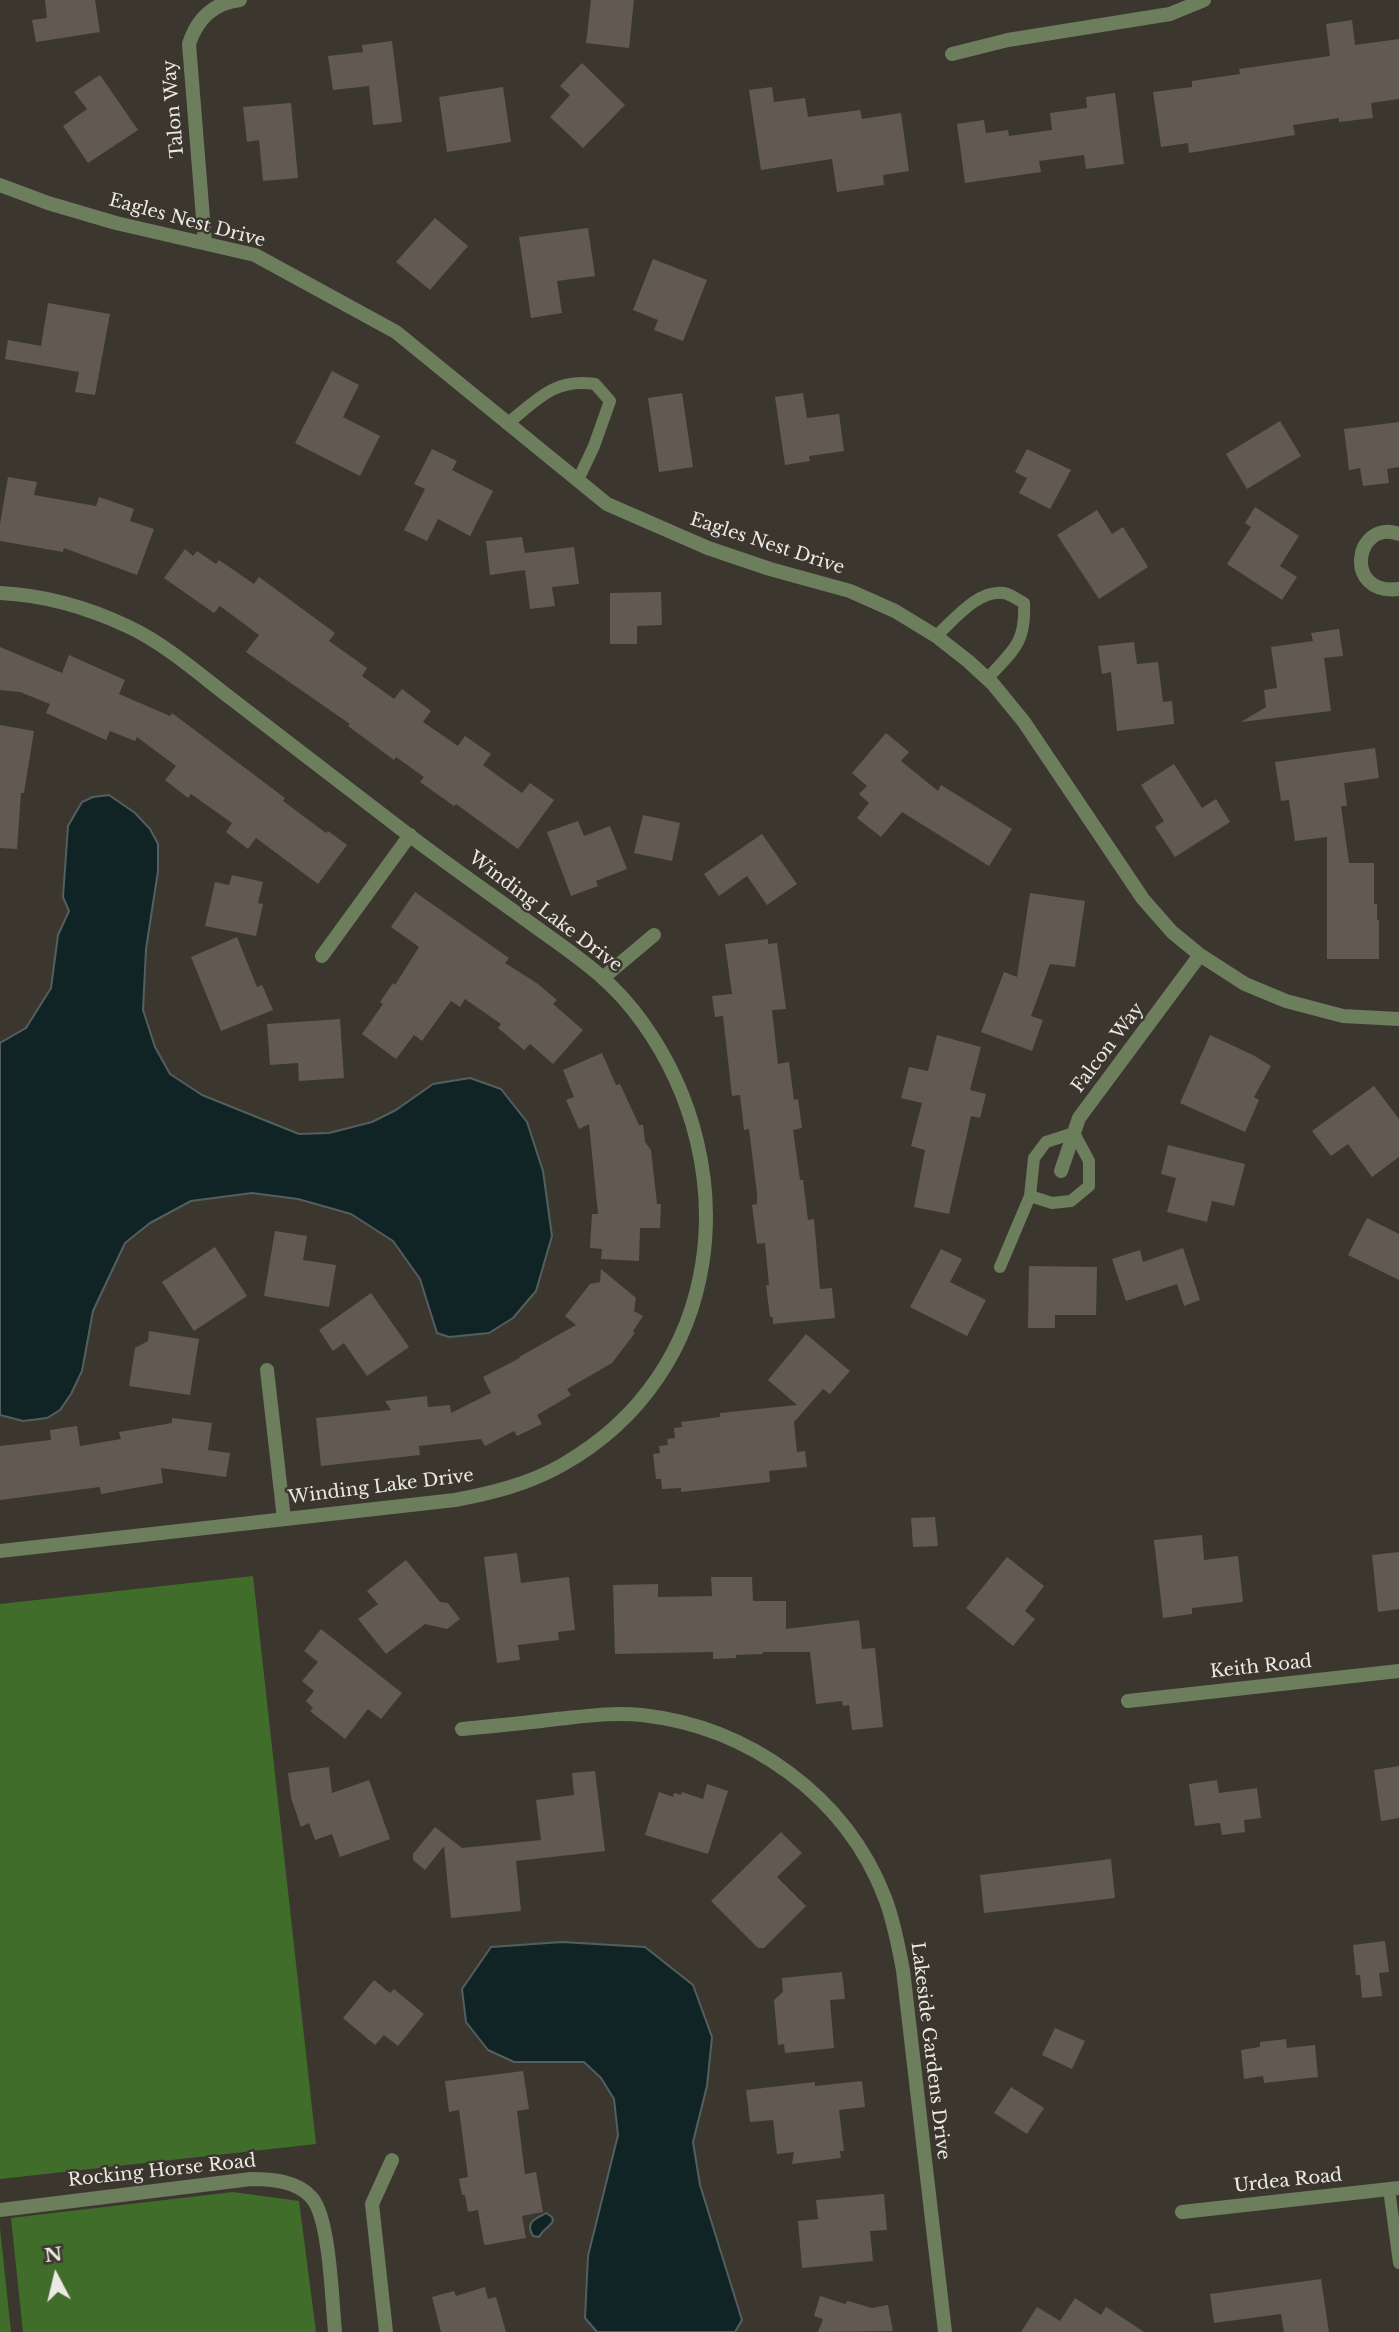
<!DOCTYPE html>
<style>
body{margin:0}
#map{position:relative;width:1399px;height:2332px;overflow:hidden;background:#3b372f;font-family:"Libre Baskerville",serif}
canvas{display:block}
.north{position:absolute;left:21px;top:2241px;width:70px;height:70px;-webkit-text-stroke:5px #3b372f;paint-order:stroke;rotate:353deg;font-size:19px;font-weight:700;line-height:28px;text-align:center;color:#ece9e4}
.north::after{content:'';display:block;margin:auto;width:24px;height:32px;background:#ece9e4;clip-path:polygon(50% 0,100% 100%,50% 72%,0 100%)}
</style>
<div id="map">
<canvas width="1399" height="2332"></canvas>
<div class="north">N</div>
</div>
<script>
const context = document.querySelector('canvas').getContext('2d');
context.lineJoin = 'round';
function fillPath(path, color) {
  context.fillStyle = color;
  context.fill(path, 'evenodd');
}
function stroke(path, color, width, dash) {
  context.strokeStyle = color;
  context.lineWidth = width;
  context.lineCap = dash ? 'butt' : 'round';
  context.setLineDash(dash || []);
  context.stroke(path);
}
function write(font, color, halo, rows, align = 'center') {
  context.font = font + ' "Libre Baskerville",serif';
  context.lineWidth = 5;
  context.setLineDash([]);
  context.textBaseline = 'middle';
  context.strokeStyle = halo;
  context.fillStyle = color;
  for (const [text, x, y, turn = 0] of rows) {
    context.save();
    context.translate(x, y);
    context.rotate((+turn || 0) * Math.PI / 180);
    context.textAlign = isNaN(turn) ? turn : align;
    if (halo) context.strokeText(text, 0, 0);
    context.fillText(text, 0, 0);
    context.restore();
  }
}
fillPath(new Path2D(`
 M253,1576L316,2144L0,2179V1604Z
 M233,2192L299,2201L316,2332H23L11,2218Z
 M0,2228L11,2332H0Z`), '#406e2a');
const water = new Path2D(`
 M109,795L135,813L150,829L158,844V871L146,949L143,1010L155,1047L170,1074L202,1095L299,1134L329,1133L372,1122L396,1110L433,1084L470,1078L501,1089L527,1122L543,1171L552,1236L536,1291L513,1318L489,1333L449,1337L437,1333L420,1279L393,1241L351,1214L298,1199L252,1193L191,1201L150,1223L125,1243L93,1311L82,1371L71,1394L60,1410L47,1418L23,1421L0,1415V1043L26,1028L51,988L58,935L69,911L63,897L68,826L82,802L93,797Z
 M562,1942L645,1947L693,1985L712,2037L707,2086L693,2142L700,2185L742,2320L735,2332H597L585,2318L588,2256L618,2135L614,2099L601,2078L584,2062H514L488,2050L466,2022L462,1989L491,1947Z
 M546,2213L552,2217L553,2221C549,2228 543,2229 539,2237L533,2236C524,2221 537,2219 546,2213Z`);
fillPath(water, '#112425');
stroke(water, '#535f5e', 2);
fillPath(new Path2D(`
 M45,0H95L100,32L36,42L32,20L47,18Z
 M591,0H634L629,48L586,43Z
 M1352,20L1355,45L1399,39V99L1371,103L1373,118L1339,122V118L1293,125L1295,135L1189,153L1188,143L1161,147L1153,92L1192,87V81L1240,74L1239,69L1330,56L1326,24Z
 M392,41L402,122L373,125L369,86L333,90L328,56L363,52L362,45Z
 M582,63L625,105L583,148L550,117L570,95L560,86Z
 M100,75L138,130L88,163L63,126L87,109L74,92Z
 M503,87L511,142L447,152L439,97Z
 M772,87L774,102L805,98L808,117L860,110L862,119L901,113L909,171L883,175L884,185L837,192L832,159L761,170L749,90Z
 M1115,93L1124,164L1086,169L1084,155L1039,161L1041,172L965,183L957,124L984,120L986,133L1008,130L1009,136L1052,130L1050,113L1087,108L1086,97Z
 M291,103L298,178L263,181L259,140L247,142L243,107Z
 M435,218L468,246L430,290L396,262Z
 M588,228L595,276L557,281L562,313L531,318L519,237Z
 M653,259L707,280L683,341L654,330L658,320L633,310Z
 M48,303L110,314L95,395L75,392L79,372L5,359L8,340L41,346Z
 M332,371L359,385L343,417L380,436L360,476L295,443Z
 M682,393L693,467L659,472L648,398Z
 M803,393L807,418L839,414L844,451L809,456L810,461L785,465L775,397Z
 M1280,421L1301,456L1247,489L1226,454Z
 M1399,422V467L1387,469L1389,483L1363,486L1360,468L1349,470L1344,429Z
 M432,449L457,461L452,470L493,491L470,536L438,519L427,541L404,530L425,489L414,484Z
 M1027,449L1071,470L1050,509L1019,493L1027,478L1015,472Z
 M8,477L37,482L34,495L96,506L99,497L134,509L130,521L154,529L137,575L64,548L63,552L0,541V524Z
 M1255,507L1299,536L1280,566L1297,577L1282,600L1227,564L1251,527L1245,523Z
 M1097,510L1112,534L1123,527L1148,567L1099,599L1057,535Z
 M522,537L525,553L574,547L579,584L552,587L555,606L530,609L525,570L490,575L486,541Z
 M185,549L193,556L197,551L216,564L219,560L254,584L259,577L335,633L329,641L367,668L362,676L394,699L402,689L431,711L423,722L458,746L465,736L491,754L483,765L522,793L530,783L554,800L518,849L456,804L454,806L420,782L424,777L396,757L394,760L348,726L350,724L246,652L259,635L220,606L214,613L164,578Z
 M661,592L662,625L637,626V644H610V593Z
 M1339,629L1343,656L1324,658L1331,711L1241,722L1266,707L1264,690L1277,688L1271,647L1313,641L1311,633Z
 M1134,642L1137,664L1158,662L1163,702L1172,701L1174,724L1117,731L1111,672L1102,674L1098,646Z
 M0,647L62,673L69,655L125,680L119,694L170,716L172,713L285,798L283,801L326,833L328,831L347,845L318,884L256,838L248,849L226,832L232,823L191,794L188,798L165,780L176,766L137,737L135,741L110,731L106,740L46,713L50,704L20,692L0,690Z
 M0,725L34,731L24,793H21L17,849L0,848Z
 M886,733L909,752L901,761L938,791L941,785L1012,829L989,866L902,812L881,837L857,818L869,803L859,794L867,786L852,773Z
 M1375,748L1379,778L1344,783L1347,806H1341L1349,863H1374V904H1377V920H1379V959H1327V837L1295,841L1289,800L1281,801L1275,762Z
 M1174,764L1202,808L1216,799L1230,822L1175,857L1155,827L1164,821L1141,785Z
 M643,815L680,823L672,861L634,853Z
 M578,821L584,836L610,826L627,869L596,881L598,886L571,896L547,832Z
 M762,834L797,884L767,905L747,876L719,896L704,874Z
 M232,875L263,882L258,903L263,904L256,936L205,926L215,882L229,885Z
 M415,892L509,958L505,963L538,984L557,1000L553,1004L583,1030L553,1064L530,1044L524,1050L498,1028L501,1024L465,999L460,1007L451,1001L422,1041L414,1035L396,1059L362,1034L383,1004L380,1002L393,983L395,985L419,947L391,927Z
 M1030,893L1085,901L1075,967L1050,964L1031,1016L1043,1020L1032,1051L981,1032L1004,972L1017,977Z
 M237,937L257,987L262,985L273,1010L221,1031L191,957Z
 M768,939V944L777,943L786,1009L772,1010L778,1064L789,1062L794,1100L798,1099L802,1128L793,1130L800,1180H803L808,1220L814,1219L820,1289L832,1288L835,1318L773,1324V1317H770L766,1285H769L765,1243L757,1244L752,1205L757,1204V1193L749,1129L744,1130L740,1095L732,1096L723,1016L715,1017L712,996L732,994L725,944Z
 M340,1019L344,1078L299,1081L298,1063L270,1065L267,1024Z
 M937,1035L981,1047L970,1090L986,1094L980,1118L971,1116L949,1214L914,1207L925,1150L911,1146L922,1103L901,1098L909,1067L928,1071Z
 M1210,1035L1253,1055L1271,1066L1254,1097L1259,1100L1245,1132L1180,1103Z
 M602,1053L616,1085L620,1084L639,1125H643L645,1142L651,1150L657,1204H661L660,1228H640L639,1261L601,1259L602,1249L590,1248L592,1214H598L589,1124L579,1129L566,1100L574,1097L563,1070Z
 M1374,1086L1399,1119V1157L1372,1177L1348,1144L1331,1156L1312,1131Z
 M1168,1145L1245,1164L1234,1206L1212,1201L1207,1222L1167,1212L1176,1178L1161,1174Z
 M1367,1218L1399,1234V1280L1348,1255Z
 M275,1231L307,1236L303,1260L336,1265L329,1307L264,1296Z
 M215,1247L247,1296L194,1331L162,1282Z
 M1183,1248L1200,1300L1184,1306L1177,1284L1126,1301L1112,1259L1140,1250L1143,1262Z
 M941,1249L962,1259L950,1282L986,1300L967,1336L910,1307Z
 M1029,1266L1097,1267L1096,1315H1055V1328H1028Z
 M601,1269L636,1298L634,1311L643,1316L633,1331L635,1333L612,1363L567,1389L571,1395L537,1415L542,1424L517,1436L514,1431L485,1446L481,1439L419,1446L420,1455L321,1466L316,1418L391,1410L385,1401L427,1396L428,1407L450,1405L451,1413L491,1393L483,1377L520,1358L519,1357L576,1325L565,1316L590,1284L600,1282Z
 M371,1293L409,1347L367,1376L344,1343L333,1351L319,1330Z
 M149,1331L199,1339L190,1395L129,1386L135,1348L148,1341Z
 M806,1334L850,1371L830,1394L823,1389L794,1422L797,1452L805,1451L807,1467L769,1471L770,1482L681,1492V1488L662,1489L661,1479H656L653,1454L660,1453L659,1446L668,1445L667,1439L675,1438L674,1428L682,1427L681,1422L720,1417V1413L797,1405L768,1380Z
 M172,1418L212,1423L208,1450L230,1453L226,1477L161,1468L163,1483L101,1494L100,1487L0,1500V1446L51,1440L50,1430L77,1426L80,1446L121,1439L119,1432L172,1423Z
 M935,1517L938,1546L913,1547L911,1518Z
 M1202,1535L1204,1560L1238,1556L1243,1602L1192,1608V1614L1163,1618L1154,1540Z
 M1399,1552V1609L1378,1612L1372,1555Z
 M517,1553L521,1583L569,1577L575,1630L558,1632L559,1640L518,1645L520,1660L497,1663L484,1557Z
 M1007,1557L1044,1586L1025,1611L1035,1619L1013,1646L966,1608Z
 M406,1560L440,1602L448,1603L460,1619L447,1629L425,1624L386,1654L358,1619L378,1604L367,1591Z
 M711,1577H752L753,1601H786V1629L859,1620L862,1649L875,1648L883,1727L852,1730L849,1705L843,1706L842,1701L816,1704L810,1652H763V1654L736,1655V1658L713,1659V1652L615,1654L613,1585L658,1584V1597L712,1596Z
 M321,1629L402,1693L381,1719L368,1709L345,1739L310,1711L313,1708L306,1701L314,1691L302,1681L318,1662L304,1651Z
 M1399,1766V1818L1381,1821L1374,1770Z
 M329,1767L332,1793L369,1780L390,1839L340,1857L332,1834L315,1840L309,1823L301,1827L291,1798L288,1773Z
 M595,1771L605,1851L516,1861L521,1911L451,1918L444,1846L425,1870L413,1860V1854L435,1827L462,1848L541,1840L536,1800L574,1795L572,1773Z
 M1217,1780L1219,1793L1257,1788L1261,1818L1244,1820L1245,1832L1222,1835L1220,1823L1195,1826L1189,1784Z
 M707,1784L728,1791L708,1854L645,1835L659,1792L673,1797L674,1793L681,1795L682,1792L703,1799Z
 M781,1832L802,1853L777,1877L806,1906L764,1948H758L711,1901Z
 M1111,1859L1115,1898L984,1913L980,1875Z
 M1385,1941L1389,1972L1379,1973L1382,1996L1362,1998L1360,1975H1356L1353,1945Z
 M842,1972L845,1999L830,2000L834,2048L785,2053L784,2044L778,2045L774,2000L783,1992L782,1978Z
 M374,1980L390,1993L394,1989L424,2014L398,2046L384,2035L375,2045L343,2018Z
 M1055,2028L1085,2041L1072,2069L1042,2055Z
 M1286,2039L1287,2048L1315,2045L1318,2077L1264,2083L1263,2076L1244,2079L1241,2050L1260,2047V2042Z
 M523,2071L529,2109L517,2111L525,2174L536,2172L543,2212L522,2216L526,2238L486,2245L484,2244L478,2210L468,2212L465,2195H462L459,2179L468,2177L459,2110L449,2112L445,2081Z
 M862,2081L865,2107L839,2110L844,2151H840L841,2158L792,2164L794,2152L777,2154L773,2120L750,2122L746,2090L815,2082V2086Z
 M1011,2087L1044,2108L1027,2134L994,2113Z
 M884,2194L887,2230L870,2231L873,2261L802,2268L798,2221L818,2219L816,2200Z
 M1321,2279L1329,2332H1284L1281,2314L1214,2323L1210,2294Z
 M485,2287L488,2299L496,2297L506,2332H441L432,2297L454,2291L456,2296Z
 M820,2296L845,2304L848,2301L872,2308L888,2305L893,2331L818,2332L823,2319L814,2316Z
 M1075,2298L1101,2315L1106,2307L1144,2332H1021L1037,2307L1060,2321Z`), '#625953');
stroke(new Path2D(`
 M507,424C537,400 554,378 595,384L610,401L594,446L578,480
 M936,636C954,620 978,589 1004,593C1010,594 1018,600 1024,603C1026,644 1013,650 987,679
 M1000,1267L1030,1196L1034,1158L1046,1142L1074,1133L1089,1161V1186L1071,1201L1052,1203L1030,1196
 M1389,2189L1399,2263`), '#6c7e5c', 12);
stroke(new Path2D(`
 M952,54L1008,40L1170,14L1204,0
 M0,185L48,203L116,223L255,255L396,332L607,504L708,548L770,569L850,591L895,611L936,636L968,661L993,684L1024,722L1143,899L1172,932L1200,955L1245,984L1286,1001L1343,1016L1399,1019
 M205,243L189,44C197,19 213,3 240,0
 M1399,534C1355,518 1342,596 1399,589
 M0,593C44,595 89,608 129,627C167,645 200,675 233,700C289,743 345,786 401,829C444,862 489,893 533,925C576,956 611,978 643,1023C746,1168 725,1373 562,1465C529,1484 492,1493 455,1500L0,1551
 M322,956L410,835
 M604,977L654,935
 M1061,1171L1079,1118L1200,955
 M267,1370L284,1519
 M1128,1701L1399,1671
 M462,1729C494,1726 526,1723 557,1719C586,1716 614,1712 642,1715C749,1727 846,1796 885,1898C894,1921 898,1945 903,1970L945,2332
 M0,2210L251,2179C272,2179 298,2181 312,2198C330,2219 332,2302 335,2332
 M1182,2212L1399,2188
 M386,2332L372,2204L392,2160`), '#6c7e5c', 14);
write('18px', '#ece9e4', '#3b372f', [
 ["Talon Way",174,109,-95],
 ["Eagles Nest Drive",187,221,15],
 ["Eagles Nest Drive",767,544,18],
 ["Winding Lake Drive",545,912,37],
 ["Falcon Way",1108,1048,-53],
 ["Winding Lake Drive",381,1487,-7],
 ["Keith Road",1261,1667,-6],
 ["Lakeside Gardens Drive",930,2051,83],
 ["Rocking Horse Road",162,2171,-6],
 ["Urdea Road",1288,2181,-6]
]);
</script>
